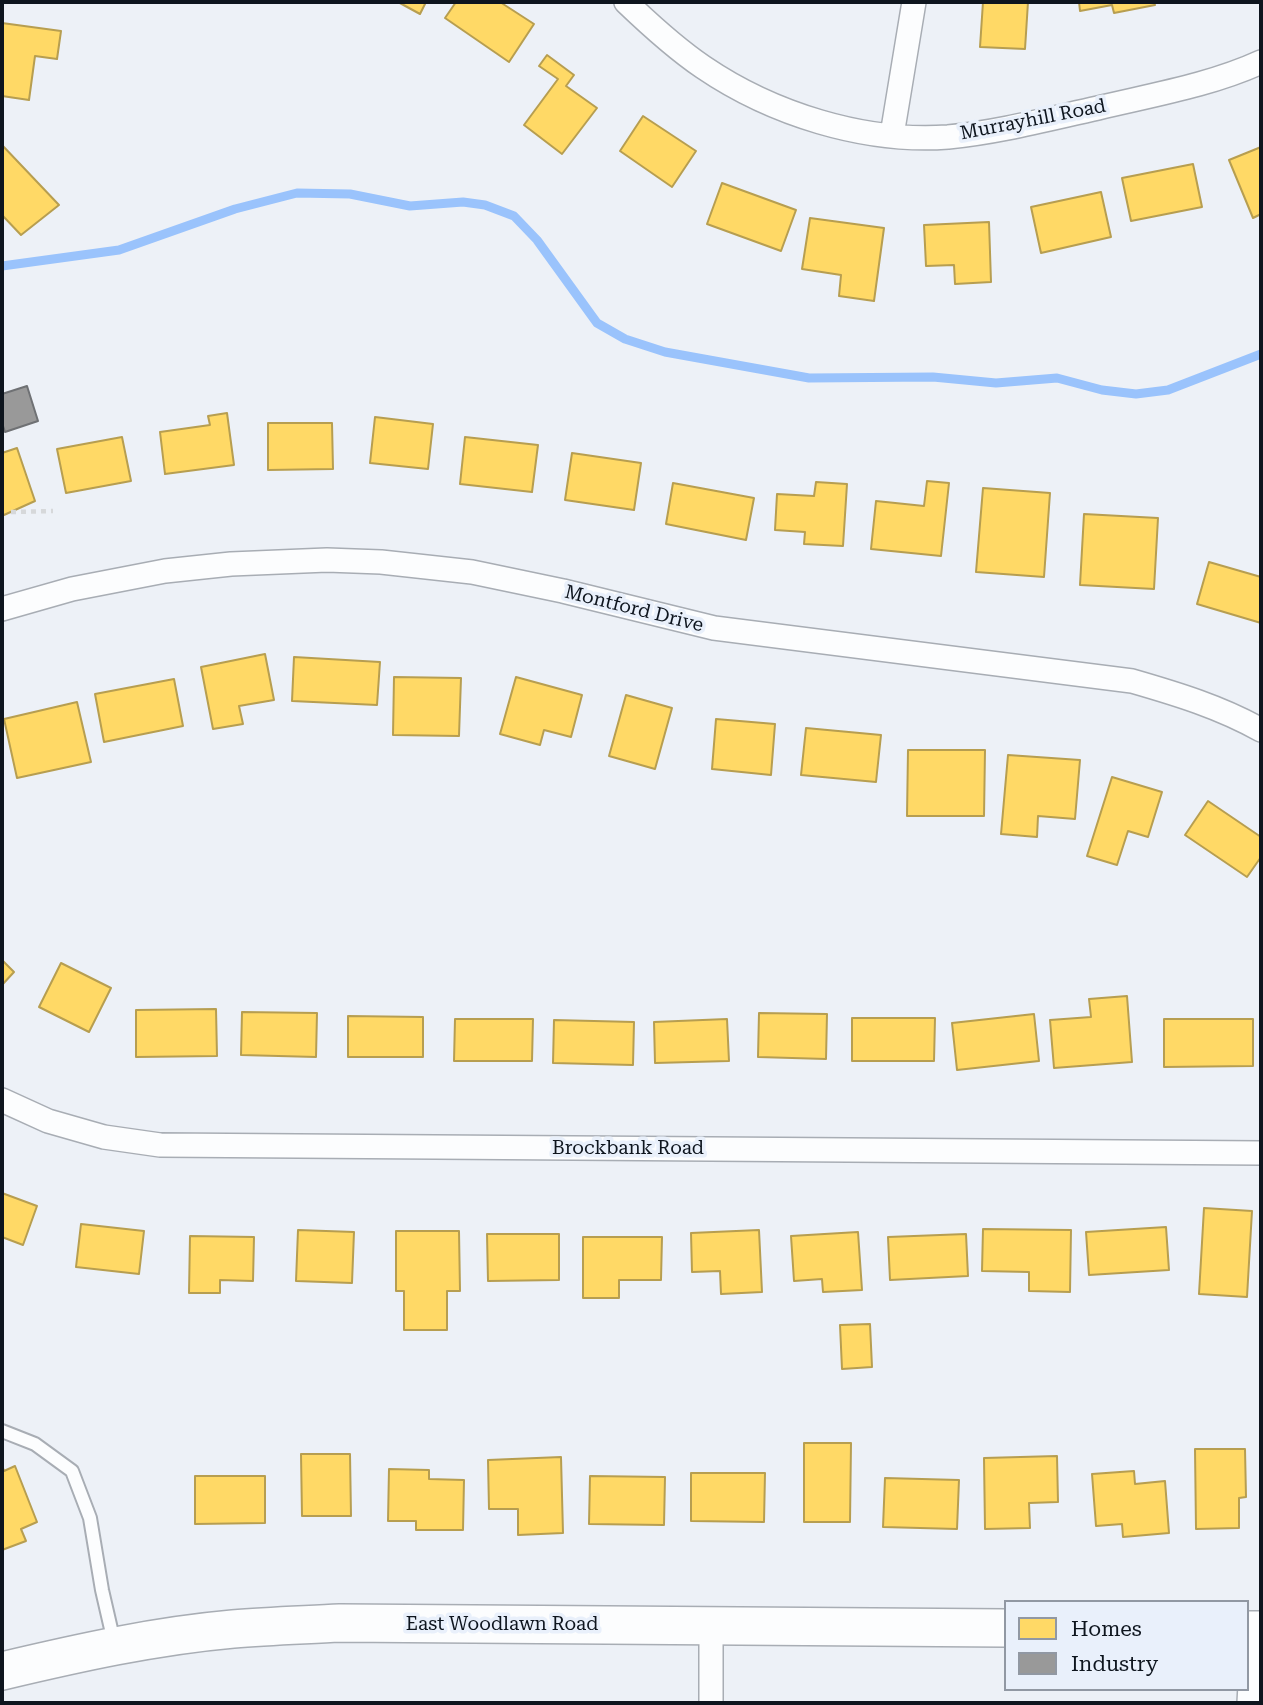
<!DOCTYPE html>
<style>
body{margin:0}
#map{position:relative;width:1263px;height:1705px;overflow:hidden;background:#edf1f7;font-family:"Roboto Serif",serif}
canvas{display:block}
.frame{position:absolute;inset:0;border:4px solid #0e151e;pointer-events:none}
.legend{position:absolute;left:1004px;top:1600px;width:245px;height:91px;box-sizing:border-box;background:#e9f0fb;border:2px solid #9198a3;margin:0;padding:9px 12px;list-style:none;font-size:21px;color:#0e151e}
.legend li{display:flex;align-items:center;gap:14px;height:35px}
.legend b{width:35px;border:2px solid #9198a3}
</style>
<div id="map">
<canvas width="1263" height="1705"></canvas>
<div class="frame"></div>
<ul class="legend">
<li><b style="height:19px;background:#ffd966"></b>Homes</li>
<li><b style="height:19px;background:#999"></b>Industry</li>
</ul>
</div>
<script>
const context = document.querySelector('canvas').getContext('2d');
context.lineJoin = 'round';
function fillPath(path, color) {
  context.fillStyle = color;
  context.fill(path, 'evenodd');
}
function stroke(path, color, width, dash) {
  context.strokeStyle = color;
  context.lineWidth = width;
  context.lineCap = dash ? 'butt' : 'round';
  context.setLineDash(dash || []);
  context.stroke(path);
}
function write(font, color, halo, rows, align = 'center') {
  context.font = font + ' "Roboto Serif",serif';
  context.lineWidth = 7;
  context.setLineDash([]);
  context.textBaseline = 'middle';
  context.strokeStyle = halo;
  context.fillStyle = color;
  for (const [text, x, y, turn = 0] of rows) {
    context.save();
    context.translate(x, y);
    context.rotate((+turn || 0) * Math.PI / 180);
    context.textAlign = isNaN(turn) ? turn : align;
    if (halo) context.strokeText(text, 0, 0);
    context.fillText(text, 0, 0);
    context.restore();
  }
}
const homes = new Path2D(`
 M398,2H426L420,14Z
 M456,2H500L534,24L509,62L445,18Z
 M983,2H1028L1025,49L980,47Z
 M1079,2H1154L1155,5L1114,13L1112,5L1080,11Z
 M2,23L61,31L57,59L35,56L29,100L2,96Z
 M547,55L574,75L566,86L597,108L562,154L524,125L558,79L539,66Z
 M643,116L696,151L672,187L620,151Z
 M2,145L59,205L21,235L2,215Z
 M1261,147V214L1253,218L1229,160Z
 M1193,164L1202,207L1131,221L1122,178Z
 M722,183L796,210L781,251L707,224Z
 M1101,192L1111,237L1041,253L1031,207Z
 M810,218L884,228L874,301L839,296L841,275L802,269Z
 M989,222L991,282L955,284L954,265L926,266L924,225Z
 M227,413L234,465L165,474L160,432L210,425L208,416Z
 M375,417L433,424L428,469L370,463Z
 M268,423H332L333,469L268,470Z
 M122,437L131,481L66,493L57,449Z
 M465,437L538,445L532,492L460,484Z
 M17,448L35,501L4,515L2,512V453Z
 M572,453L641,463L634,510L565,500Z
 M927,481L949,483L941,556L871,549L876,501L924,506Z
 M816,482L847,484L843,546L804,544L805,532L775,530L777,494L814,496Z
 M673,483L754,498L746,540L666,524Z
 M983,488L1050,493L1044,577L976,572Z
 M1084,514L1158,518L1154,589L1080,585Z
 M1209,562L1261,577V623L1197,604Z
 M265,654L274,700L239,706L243,724L213,729L201,667Z
 M294,657L380,662L377,705L292,701Z
 M394,677L461,678L459,736L393,735Z
 M516,677L582,695L571,737L544,730L540,745L500,734Z
 M174,679L183,726L104,742L95,694Z
 M626,695L672,708L655,769L609,756Z
 M77,702L91,762L17,778L4,719Z
 M716,719L775,724L771,775L712,769Z
 M806,728L881,735L876,782L801,775Z
 M908,750H985L984,816H907Z
 M1008,755L1080,760L1075,819L1038,816L1037,837L1001,834Z
 M1112,777L1162,792L1148,837L1128,831L1117,865L1087,856Z
 M1208,801L1261,837V857L1247,877L1185,835Z
 M2,960L14,972L2,985Z
 M61,963L111,988L89,1032L39,1007Z
 M1127,996L1132,1062L1054,1068L1050,1020L1091,1017L1089,999Z
 M216,1009L217,1056L136,1057V1010Z
 M242,1012L317,1013L316,1057L241,1055Z
 M759,1013L827,1014L826,1059L758,1057Z
 M1034,1014L1039,1061L957,1070L952,1023Z
 M348,1016L423,1017V1057H348Z
 M852,1018H935L934,1061H852Z
 M455,1019H533L532,1061H454Z
 M727,1019L729,1061L655,1063L654,1022Z
 M1164,1019H1253V1066L1164,1067Z
 M554,1020L634,1022L633,1065L553,1063Z
 M2,1193L37,1206L23,1245L2,1237Z
 M1204,1208L1252,1211L1247,1297L1199,1294Z
 M81,1224L144,1231L139,1274L76,1267Z
 M1166,1227L1169,1270L1089,1275L1086,1232Z
 M983,1229L1071,1230L1070,1292L1029,1291V1272L982,1271Z
 M298,1230L354,1232L352,1283L296,1281Z
 M759,1230L762,1292L721,1294L720,1271L692,1272L691,1233Z
 M396,1231H459L460,1291H447V1330H404V1291H396Z
 M858,1232L862,1290L823,1292L822,1279L794,1281L791,1236Z
 M487,1234H559V1280L488,1281Z
 M966,1234L968,1276L890,1280L888,1237Z
 M190,1236L254,1237L253,1281L220,1280V1293H189Z
 M583,1237H662L661,1280H619V1298H583Z
 M870,1324L872,1367L842,1369L840,1325Z
 M804,1443H851L850,1522H804Z
 M1195,1449H1245L1246,1497L1239,1498V1528L1196,1529Z
 M301,1454H350L351,1516H302Z
 M1057,1456L1058,1502L1029,1503L1030,1528L985,1529L984,1458Z
 M561,1457L563,1533L518,1535V1509H489L488,1460Z
 M2,1465L4,1471L15,1466L37,1522L21,1529L26,1541L2,1550Z
 M389,1469L429,1470V1479L464,1480L463,1530H416V1521H388Z
 M1134,1471L1135,1484L1165,1481L1169,1533L1123,1537L1122,1524L1096,1526L1092,1474Z
 M691,1473H765L764,1522L691,1521Z
 M195,1476H265V1523L195,1524Z
 M590,1476L665,1477L664,1525L589,1524Z
 M885,1478L959,1480L957,1529L883,1527Z`);
fillPath(homes, '#ffd966');
stroke(homes, '#b79e50', 2);
const industry = new Path2D(`
 M27,386L38,421L5,432L2,423V394Z`);
fillPath(industry, '#999');
stroke(industry, '#6f7174', 2);
stroke(new Path2D(`
 M2,266L119,250L235,209L297,193L350,194L410,206L463,202L485,205L514,216L537,240L597,323L625,339L665,352L809,378L933,377L996,383L1057,378L1102,390L1136,394L1168,390L1261,354`), '#9ac3fc', 9);
const service = new Path2D(`
 M2,1431L35,1444L72,1471L90,1518L102,1590L114,1642`);
const minor = new Path2D(`
 M626,2C650,25 675,48 703,67C772,114 864,143 948,137C999,132 1048,119 1098,108C1152,95 1211,85 1261,62
 M892,135L914,2
 M2,609L72,589L165,571L231,564L327,560L381,562L472,572L563,591L714,628L1132,681C1177,694 1220,707 1261,730
 M2,1100L48,1121L104,1137L160,1145L1261,1153
 M711,1626V1703
 M1249,1703L1253,1630`);
const primary = new Path2D(`
 M1247,1630H1261
 M2,1671C78,1653 154,1636 233,1629C268,1626 304,1625 340,1623L1006,1628`);
stroke(service, '#a8adb4', 16);
stroke(minor, '#a8adb4', 26);
stroke(primary, '#a8adb4', 40);
stroke(new Path2D(`
 M11,512L53,511`), '#d6d8da', 4.5, [5, 5]);
stroke(service, '#fcfdfe', 12);
stroke(minor, '#fcfdfe', 23);
stroke(primary, '#fcfdfe', 37);
write('19px', '#0e151e', '#e9f0fb', [
 ["Murrayhill Road",1033,120,-11],
 ["Montford Drive",634,609,14],
 ["Brockbank Road",628,1148],
 ["East Woodlawn Road",502,1624]
]);
</script>
